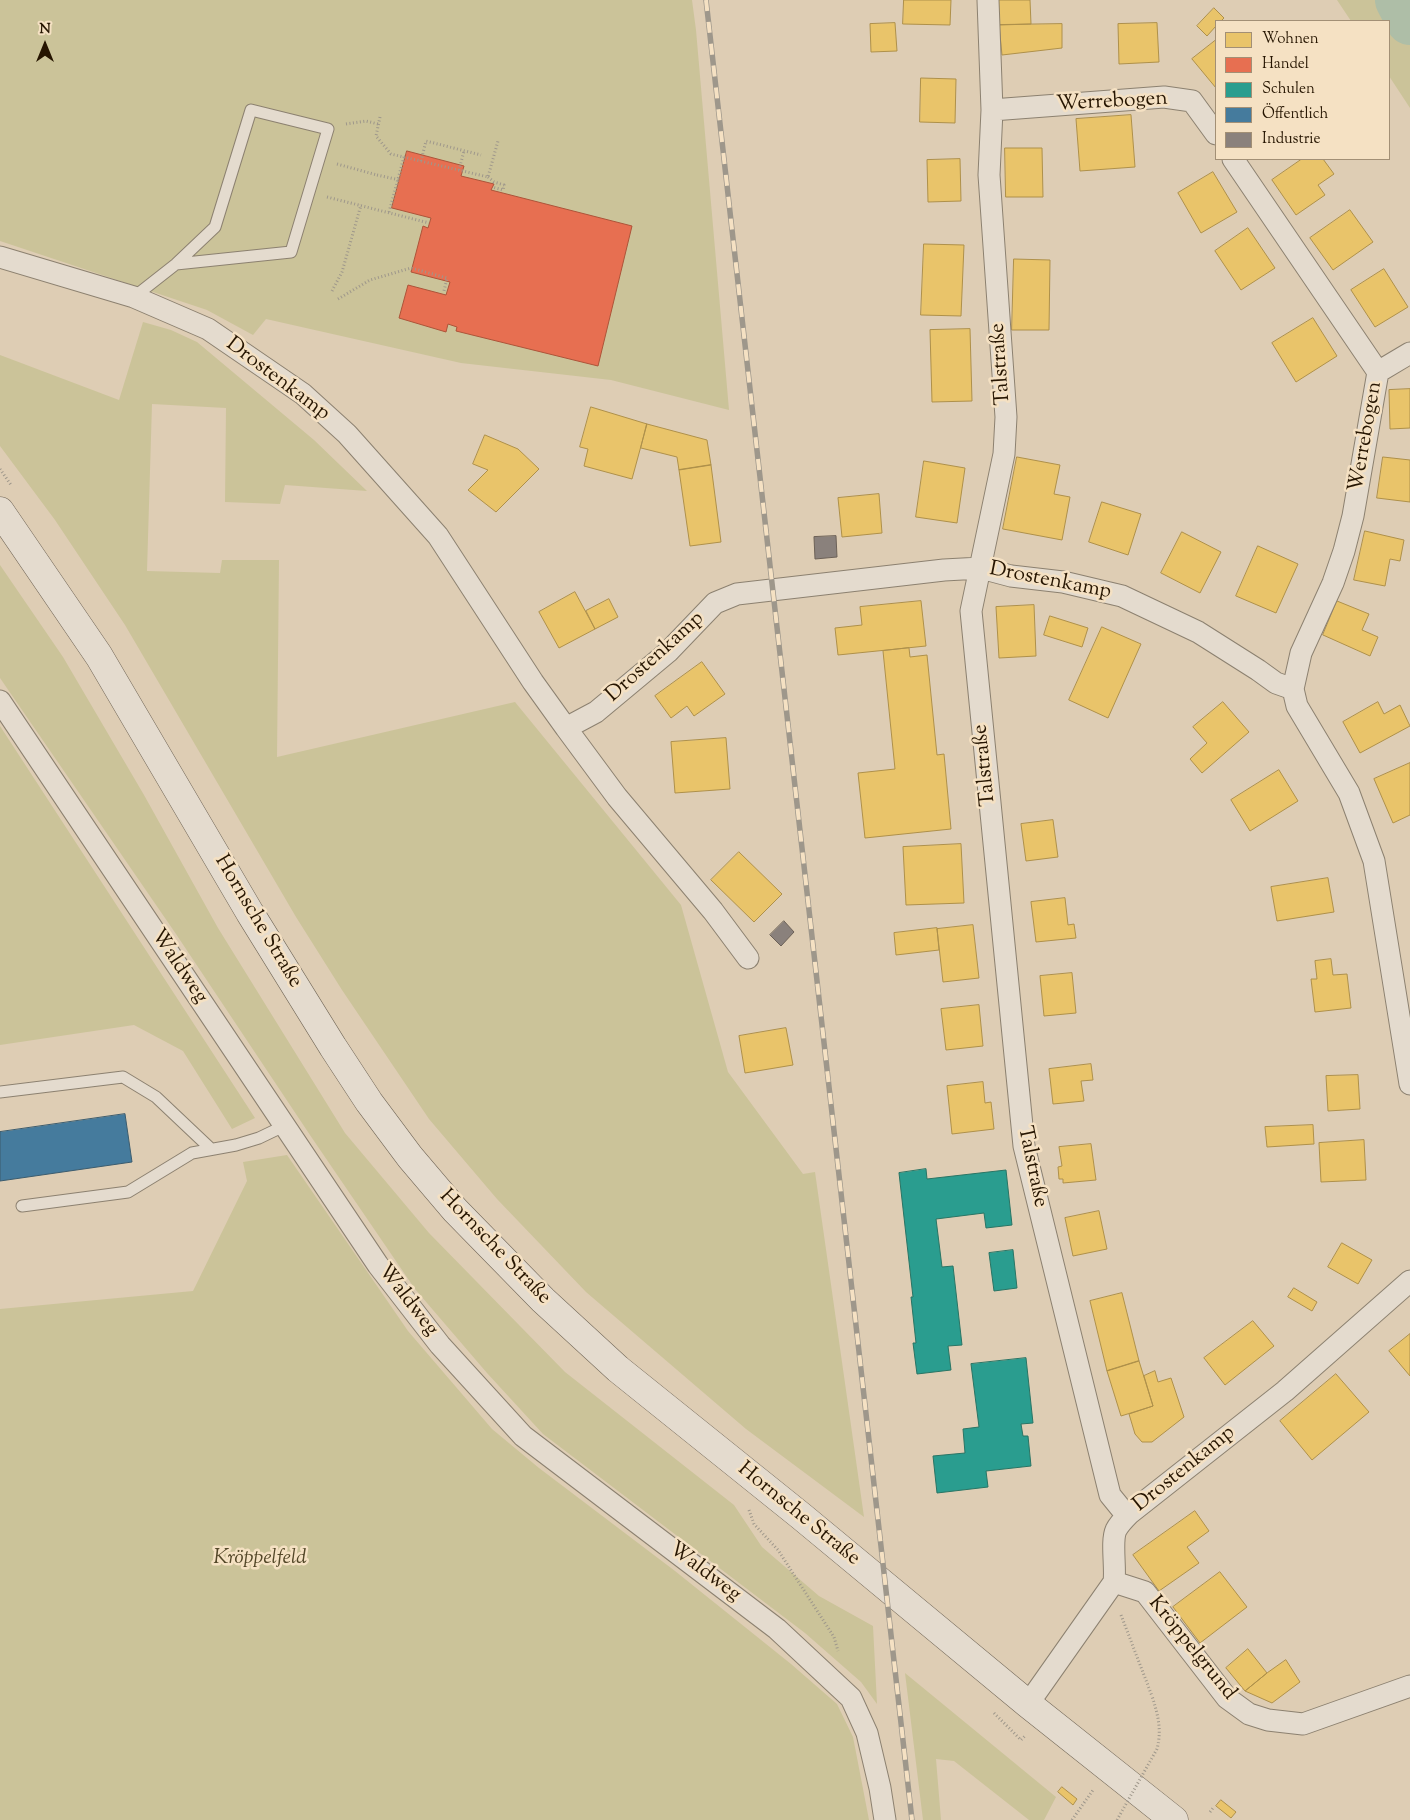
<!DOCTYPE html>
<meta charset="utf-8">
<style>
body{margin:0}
#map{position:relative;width:1410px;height:1820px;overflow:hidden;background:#decdb4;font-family:"Sorts Mill Goudy",serif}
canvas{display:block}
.legend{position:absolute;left:1215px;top:20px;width:175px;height:140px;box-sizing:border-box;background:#f5e1c3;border:1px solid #a28f75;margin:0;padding:6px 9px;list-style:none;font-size:15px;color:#261501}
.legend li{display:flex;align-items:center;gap:10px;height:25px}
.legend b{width:25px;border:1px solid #a28f75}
.north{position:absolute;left:20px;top:20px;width:50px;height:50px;-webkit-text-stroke:4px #f5e1c3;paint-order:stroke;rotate:0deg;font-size:14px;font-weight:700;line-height:20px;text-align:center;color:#261501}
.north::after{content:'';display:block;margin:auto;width:18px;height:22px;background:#261501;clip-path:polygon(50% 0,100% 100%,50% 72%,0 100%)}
</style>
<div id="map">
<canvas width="1410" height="1820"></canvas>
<ul class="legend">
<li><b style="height:14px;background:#e9c46a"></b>Wohnen</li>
<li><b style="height:14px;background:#e76f51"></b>Handel</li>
<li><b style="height:14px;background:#2a9d8f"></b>Schulen</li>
<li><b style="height:14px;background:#457b9d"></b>Öffentlich</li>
<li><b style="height:14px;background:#8a817c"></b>Industrie</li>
</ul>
<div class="north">N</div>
</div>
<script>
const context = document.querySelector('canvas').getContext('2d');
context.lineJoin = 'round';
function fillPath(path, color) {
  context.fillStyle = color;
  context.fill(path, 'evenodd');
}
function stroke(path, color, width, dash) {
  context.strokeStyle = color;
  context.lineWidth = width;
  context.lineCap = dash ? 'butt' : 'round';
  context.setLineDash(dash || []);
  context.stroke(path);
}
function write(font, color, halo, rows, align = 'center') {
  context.font = font + ' "Sorts Mill Goudy",serif';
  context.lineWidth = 5;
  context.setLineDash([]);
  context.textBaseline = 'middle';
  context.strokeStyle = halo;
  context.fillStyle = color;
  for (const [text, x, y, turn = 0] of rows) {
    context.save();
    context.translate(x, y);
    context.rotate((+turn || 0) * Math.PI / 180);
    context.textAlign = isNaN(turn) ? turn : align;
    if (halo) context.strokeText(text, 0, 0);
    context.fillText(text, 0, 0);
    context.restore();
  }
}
fillPath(new Path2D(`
 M0,0H692L696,30L729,410L611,380L461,363L266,319L253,335L207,310L0,241Z
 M1337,0H1410V108L1389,76V21H1351Z
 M143,322L171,330L197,342L314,440L367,491L285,485L280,504L225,502L226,408L152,404L147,571L220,573L222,560H279L277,757L515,702L681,905L728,1072L803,1174L815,1172L864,1517L746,1429L586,1292L497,1199L429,1119L342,990L296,917L125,625L55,520L0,446V355L119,400Z
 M0,565L63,657L144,795L218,928L345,1133L429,1233L565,1372L734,1505L762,1547L819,1596L873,1626L877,1704L861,1682L805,1633L543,1434L487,1373L415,1289L312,1138L176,934L0,678Z
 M0,726L255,1118L232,1129L183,1051L134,1025L0,1045Z
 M287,1155L408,1331L492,1429L539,1468L675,1571L791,1664L837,1704L853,1737L869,1820H0V1309L193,1291L247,1181L243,1162Z
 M905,1673L1056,1797L1044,1820H1029L954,1761L936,1759L941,1820H923Z`), '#cbc399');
const homes = new Path2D(`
 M904,0H951L950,25L903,24Z
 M999,0H1030L1031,24L999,25Z
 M1214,8L1224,18L1221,21H1216V26L1207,36L1197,26Z
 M895,23L897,51L871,52L870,24Z
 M1157,23L1159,62L1119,64L1118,24Z
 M1062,24V48L1002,55L999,25Z
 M1216,40V88L1192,59Z
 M921,78L956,79L955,123L920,122Z
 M1131,115L1135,167L1080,171L1076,119Z
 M1005,148H1042L1043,197H1006Z
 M960,159L961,201L928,202L927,160Z
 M1302,159H1323L1334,174L1318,185L1325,195L1296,215L1272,180Z
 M1213,172L1237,212L1201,233L1178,193Z
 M1350,210L1373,242L1333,270L1310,238Z
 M1248,228L1275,268L1241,290L1215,251Z
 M924,244L964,245L961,316L921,315Z
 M1014,259L1050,260L1049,330H1012Z
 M1384,269L1408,307L1375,327L1351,290Z
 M1313,318L1337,356L1296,382L1272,343Z
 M970,329L972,401L932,402L930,330Z
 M1410,389V428L1390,429L1389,390Z
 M591,407L647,424L632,479L584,466L588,449L580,447Z
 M647,424L707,440L711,465L679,470L677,457L641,448Z
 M485,435L518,449L539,469L496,512L468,490L488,470L473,464Z
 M1017,457L1060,465L1054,494L1070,497L1062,540L1003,529Z
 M1383,457L1410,460V502L1377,498Z
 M924,461L965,468L957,523L916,517Z
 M711,465L721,542L690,546L679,470Z
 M879,494L882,533L842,537L838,498Z
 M1102,502L1141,514L1128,555L1089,542Z
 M1365,531L1404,540L1400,561L1390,559L1385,586L1354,580Z
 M1182,532L1221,552L1200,593L1161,573Z
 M1258,546L1298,564L1276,613L1236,596Z
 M575,592L595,629L559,648L539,612Z
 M609,599L618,617L595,629L586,611Z
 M921,601L926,646L838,655L835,628L862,625L860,607Z
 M1337,601L1369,614L1362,630L1378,637L1370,656L1323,635Z
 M1034,605L1036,656L999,658L996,607Z
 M1050,616L1088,628L1082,647L1044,635Z
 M1102,627L1141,644L1108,718L1069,700Z
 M909,648L910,657L927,655L937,755L944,754L951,829L865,838L858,773L895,769L883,651Z
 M702,662L725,694L694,716L687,706L671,718L655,696Z
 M1223,702L1249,732L1202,773L1190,759L1207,743L1193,727Z
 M1378,702L1384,714L1400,705L1410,726L1360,753L1343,722Z
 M726,738L730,789L675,793L671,742Z
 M1410,763V815L1393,823L1374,779Z
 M1279,770L1298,801L1250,831L1231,800Z
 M1053,820L1058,857L1026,861L1021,824Z
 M961,844L964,903L906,905L903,847Z
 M739,852L782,894L754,922L711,880Z
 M1328,878L1334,912L1277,921L1271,887Z
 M1065,898L1068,925L1074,924L1076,938L1036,942L1031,902Z
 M973,925L979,978L943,982L937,929Z
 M937,928L939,950L896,955L894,933Z
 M1331,959L1333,975L1347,974L1351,1008L1315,1012L1311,979H1317L1315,961Z
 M1072,973L1076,1013L1044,1016L1040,976Z
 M979,1005L983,1046L946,1050L941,1009Z
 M786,1028L793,1065L745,1073L739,1036Z
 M1091,1064L1093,1080L1081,1081L1084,1101L1053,1104L1049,1069Z
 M1358,1075L1360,1109L1328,1111L1326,1076Z
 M983,1082L985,1103L991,1102L994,1129L952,1134L947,1086Z
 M1313,1125L1314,1144L1267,1147L1265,1127Z
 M1364,1140L1366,1180L1321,1182L1319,1143Z
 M1091,1144L1096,1180L1063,1183V1179H1059L1058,1167L1062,1166L1059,1147Z
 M1099,1211L1107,1249L1073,1256L1065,1218Z
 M1342,1243L1372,1260L1358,1284L1328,1267Z
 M1294,1288L1317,1302L1312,1311L1288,1297Z
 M1122,1293L1139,1361L1107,1371L1090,1301Z
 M1253,1321L1274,1346L1225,1385L1204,1358Z
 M1410,1334V1376L1389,1351Z
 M1139,1361L1153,1406L1121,1416L1107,1371Z
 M1155,1371L1158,1382L1171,1378L1184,1417L1152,1442H1142L1135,1434L1129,1414L1153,1406L1144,1376Z
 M1336,1374L1369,1412L1312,1460L1280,1421Z
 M1195,1511L1209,1531L1187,1547L1199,1563L1159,1591L1133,1555Z
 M1220,1572L1247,1607L1200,1643L1173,1607Z
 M1248,1649L1267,1673L1245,1691L1226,1668Z
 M1286,1660L1300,1682L1272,1703L1245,1691L1267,1673Z
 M1062,1787L1077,1799L1073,1805L1058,1792Z
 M1221,1800L1236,1812L1231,1818L1216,1806Z`);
fillPath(homes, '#e9c46a');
stroke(homes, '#ae904a', 1);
const shops = new Path2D(`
 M407,151L464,166L461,176L494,184L491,190L632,226L598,366L456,331L457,327L448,324L446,332L399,318L408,285L446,295L450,282L411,272L423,226L428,228L431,218L392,208Z`);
fillPath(shops, '#e76f51');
stroke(shops, '#ad5439', 1);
const schools = new Path2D(`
 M926,1169L927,1179L1006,1170L1012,1225L986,1228L984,1213L936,1219L942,1267L953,1266L962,1345L948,1346L951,1370L917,1374L913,1343H916L911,1297H913L899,1173Z
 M1013,1250L1017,1288L994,1291L989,1253Z
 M1026,1358L1033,1423L1021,1424L1023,1436H1028L1031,1466L986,1471L988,1487L937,1493L933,1456L965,1453L963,1429L979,1427L971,1364Z`);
fillPath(schools, '#2a9d8f');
stroke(schools, '#297464', 1);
const public = new Path2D(`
 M125,1114L132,1162L0,1181V1132Z`);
fillPath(public, '#457b9d');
stroke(public, '#3c5c6e', 1);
const industry = new Path2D(`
 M836,536L837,557L815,559L814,537Z
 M784,921L794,932L781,946L770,935Z`);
fillPath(industry, '#8a817c');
stroke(industry, '#6c6157', 1);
stroke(new Path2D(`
 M1399,0L1410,21`), '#aebea7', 48);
const service = new Path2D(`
 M134,297L176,264L215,227L251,110L328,129L291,252L176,264
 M0,1092L123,1077L156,1097L211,1149
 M22,1206L128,1192L192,1153L236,1145L259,1138L284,1126`);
const minor = new Path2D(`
 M988,0L992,110L989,175L1006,417L1004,454L971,611L1024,1146L1110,1495L1123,1511L1129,1514
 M992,110L1164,97L1192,101L1216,134
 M1233,159L1378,372L1353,516L1344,551L1333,583L1301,653L1293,689L1297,706L1349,793L1374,861L1410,1084
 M0,257L134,297L208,329L303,394L347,434L438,536L533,682L566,728L596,712L668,652L715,603L737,594L944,570L981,568L1011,576L1063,582L1122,596L1198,632L1258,670L1276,683L1293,689
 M1378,372L1410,353
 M0,701L378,1265L440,1345L523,1436L777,1629L851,1698L867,1733L880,1788L885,1820
 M566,728L617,797L713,911L748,958
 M1114,1582L1145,1592L1227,1698L1249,1714L1268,1720L1303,1724L1410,1686
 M1028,1704L1114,1582C1116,1568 1111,1541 1116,1530C1119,1524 1124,1519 1129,1514L1285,1391L1410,1281`);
const secondary = new Path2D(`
 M0,511L99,656L250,913L333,1047L369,1102L410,1157L455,1210L543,1300L618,1369L801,1516L1028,1704L1174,1820`);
stroke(service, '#8c8170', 13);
stroke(minor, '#8c8170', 23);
stroke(secondary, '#726758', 29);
stroke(new Path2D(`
 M380,117L376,136L391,154L488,177L498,141
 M346,124L366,121L378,124
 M421,161L426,141L481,155
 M337,164L377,175
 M459,170L464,151
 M488,177L494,182L504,185L503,190L492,187
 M327,197L429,223
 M389,212L404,157
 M332,291L342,272L361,205
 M338,299L370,280L411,268L447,278L444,291
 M0,469L11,485
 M749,1510L754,1524L778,1550L834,1637L838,1651
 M1121,1615L1152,1696
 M994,1713L1021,1740L1025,1736
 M1210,1812L1213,1808
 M1072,1820L1093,1790`), '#9e978b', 3, [1, 2.5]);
stroke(service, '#e4dbce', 11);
stroke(minor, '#e4dbce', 21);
stroke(secondary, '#e4dbce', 28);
const rail = new Path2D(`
 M706,0L912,1820`);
stroke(rail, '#9e978b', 5.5);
stroke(rail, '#f5e1c3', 4, [11]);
stroke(new Path2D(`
 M377,175L400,180
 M1117,1820L1157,1749C1162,1730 1158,1715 1152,1696`), '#9e978b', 3, [1, 2.5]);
write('21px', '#261501', '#f5e1c3', [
 ["Werrebogen",1112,103,-3],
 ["Talstraße",1002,364,-94],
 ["Drostenkamp",277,380,37],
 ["Werrebogen",1367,437,-80],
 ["Drostenkamp",1050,582,11],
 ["Drostenkamp",656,658,-42],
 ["Talstraße",986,765,-96],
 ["Hornsche Straße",257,922,59],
 ["Waldweg",178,967,56],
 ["Talstraße",1031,1167,78],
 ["Hornsche Straße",494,1248,46],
 ["Waldweg",407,1301,52],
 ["Drostenkamp",1185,1470,-39],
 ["Hornsche Straße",798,1515,39],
 ["Waldweg",704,1573,37],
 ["Kröppelgrund",1191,1649,51]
]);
write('italic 21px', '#534728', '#f5e1c3', [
 ["Kröppelfeld",260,1559]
]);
</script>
